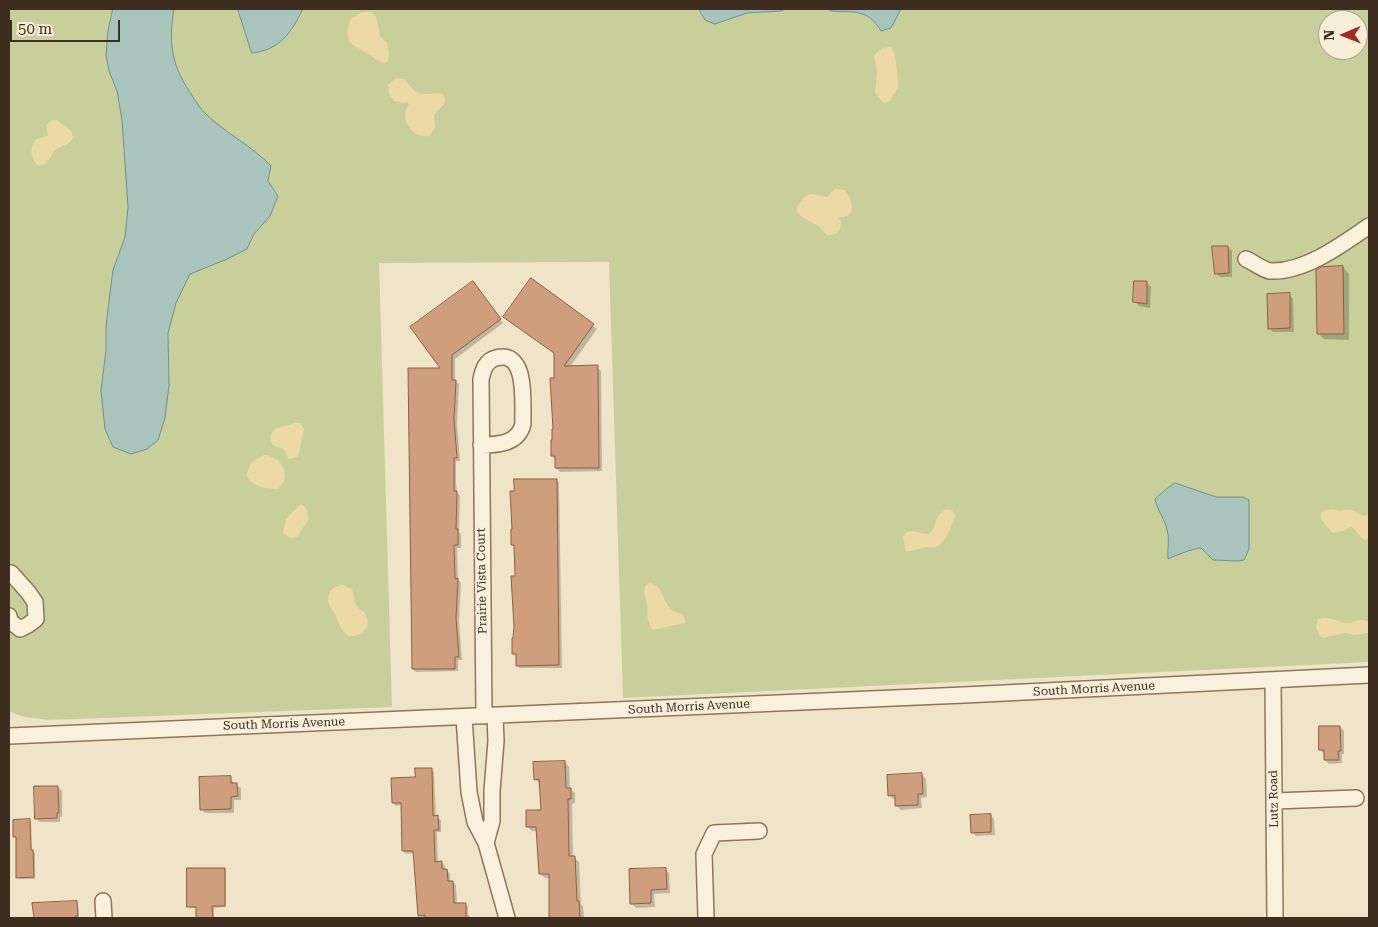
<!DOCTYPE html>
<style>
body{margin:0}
#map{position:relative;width:1378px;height:927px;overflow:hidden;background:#f0e4c8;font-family:"Roboto Serif",serif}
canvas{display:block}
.frame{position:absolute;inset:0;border:10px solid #3d2e20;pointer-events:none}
.north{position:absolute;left:1318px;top:10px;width:50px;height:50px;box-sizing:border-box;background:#f7eed8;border:1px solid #ada18e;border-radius:50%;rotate:269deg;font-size:14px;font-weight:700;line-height:20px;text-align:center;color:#3d2e20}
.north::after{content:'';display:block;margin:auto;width:18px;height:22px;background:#9e2a2b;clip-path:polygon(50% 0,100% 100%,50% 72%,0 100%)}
.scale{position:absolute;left:10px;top:20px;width:110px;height:22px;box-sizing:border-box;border:2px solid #3d2e20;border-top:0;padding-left:6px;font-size:15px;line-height:18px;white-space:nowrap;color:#3d2e20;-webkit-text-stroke:4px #f7eed8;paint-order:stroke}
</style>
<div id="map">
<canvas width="1378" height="927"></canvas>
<div class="frame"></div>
<div class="north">N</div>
<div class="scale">50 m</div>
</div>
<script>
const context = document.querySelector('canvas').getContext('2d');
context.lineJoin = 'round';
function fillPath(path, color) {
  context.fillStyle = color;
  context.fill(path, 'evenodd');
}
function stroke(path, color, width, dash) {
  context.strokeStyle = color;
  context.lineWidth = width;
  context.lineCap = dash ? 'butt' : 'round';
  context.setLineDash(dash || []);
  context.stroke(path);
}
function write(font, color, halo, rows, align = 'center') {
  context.font = font + ' "Roboto Serif",serif';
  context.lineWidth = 4;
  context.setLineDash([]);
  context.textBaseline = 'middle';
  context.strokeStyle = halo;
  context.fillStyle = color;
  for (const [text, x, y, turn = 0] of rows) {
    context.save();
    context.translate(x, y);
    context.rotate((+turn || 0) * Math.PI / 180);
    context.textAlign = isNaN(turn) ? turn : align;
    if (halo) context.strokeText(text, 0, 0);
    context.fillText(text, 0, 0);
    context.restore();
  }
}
fillPath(new Path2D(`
 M9,9H1369V662L623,698L609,262L379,263L392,707L49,720C35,718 21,718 9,711ZM1328,20H1358V50H1328Z`), '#c9cf9b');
fillPath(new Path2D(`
 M363,12H370L376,16L380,36L386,42L389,52L388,62C380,64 376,59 370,55C351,43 342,44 351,18Z
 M891,47L895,54L898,81V87L890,101L883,103L875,92L877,72L874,56L882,48Z
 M396,78L404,79C408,82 410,88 415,91C423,98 434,91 443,94C448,103 441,108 434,114L435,128L430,136C412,139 398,118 409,104L407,102L403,103L394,101L389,94L388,85Z
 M57,120L71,131L73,137C70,146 63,144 57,149C48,156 51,164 39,166C30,160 29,146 37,139L48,136L46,125L51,121Z
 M835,189L845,190C851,198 855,207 848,216L838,218L841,221L840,230L836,234L827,235C822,231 820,226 815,224C807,219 788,214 802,200C805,197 808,194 812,194C817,194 822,197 827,197Z
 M295,423H300L304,429C301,438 301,451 297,457L289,459L284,449L273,445C263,427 285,427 295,423Z
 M264,455C282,456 294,479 277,489C265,489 251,486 246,475L251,463Z
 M301,504L306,508L309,519L297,537L290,538L283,533L286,519Z
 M945,509L952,510L955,515C954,521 944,544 938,546C933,548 927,546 922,548C916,549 912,552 906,551L903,537L906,532C914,529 919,533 926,534C935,534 934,523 937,518C938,515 943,512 945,509Z
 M1331,509L1339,511L1349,509L1364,516L1369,514V537L1365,540C1358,537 1358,530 1351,527L1343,531L1333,533C1326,526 1310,511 1331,509Z
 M650,583C666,587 660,604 676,612C682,615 685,615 685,623L653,630C646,621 648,616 647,606C647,598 642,593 646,585Z
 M343,585L352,589C354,594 354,600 356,605C358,609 362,610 365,613C373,627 362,637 349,636C339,630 340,623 335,614C333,610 330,608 329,604C326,593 333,585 343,585Z
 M1323,618C1331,617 1338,622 1346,623C1355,623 1360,617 1369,622V633L1354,635L1344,633L1323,638L1320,636L1316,627L1318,619Z`), '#ecd9a5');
const water = new Path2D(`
 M113,9H174C168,44 172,67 193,97C197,103 201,110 207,115C227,134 252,146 271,166L268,181L278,196L270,216L254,234L247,249L225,260L190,274L176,303L168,333L169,385L165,418L158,440L147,449L131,454L113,447L105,429L101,391L106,350V327L109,301L113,270L125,237L128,207L122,120L117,91L109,71L106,55L108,31Z
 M238,9H303C291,33 280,50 252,53Z
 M701,9H785L781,11L747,13L715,24L705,20L700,12Z
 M828,9H901L891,28L881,31C867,8 855,13 831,11Z
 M1175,483L1216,497H1243L1249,500V549L1244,560L1238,561L1213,560L1201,548C1191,549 1177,555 1168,559C1167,549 1170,540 1167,530C1165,519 1157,510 1155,499L1165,490Z`);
fillPath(water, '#a9c4bc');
stroke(water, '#6f938a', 1);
fillPath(new Path2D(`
 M1228,247L1232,251V277H1220L1216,273Z
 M1343,267L1349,274V340L1324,339L1318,333Z
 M531,280L597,329L570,367H597L601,371L602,471L560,472L556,468V460L552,456L555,354L509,320Z
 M1147,283L1151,287L1150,308L1139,306L1135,301Z
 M476,286L503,323L455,359V381L459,384L457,423L460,461H456V483L457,492L460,496L459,532L461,534V548H457L458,579L461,583L459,622L462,660H458V671L416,672L413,669L443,369Z
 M1289,295L1293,299L1294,332H1273L1269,328Z
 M557,480L559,483L562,668H520L517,666V656L513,654L516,627V577L515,547L512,545Z
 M1340,727L1344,731V754H1342V763L1329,764L1325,760V755L1320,750Z
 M565,762L569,767L570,789L575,793V803L572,804L573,857L579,862L581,904L583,907L584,918H550V878H545L540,874L538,831H532L528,827L542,811L540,784L535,779Z
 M431,769L434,772L436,817L441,820V832H437L438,863H442L445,866V870L450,873V882H453L456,885L457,904H465L468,907V914L471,918H422L419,915L414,853L406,854L403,851L402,805L396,806L393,803L417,778Z
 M922,775L926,779L927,797L921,798L922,808L901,810L897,806L896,799H893L889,795Z
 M230,778L235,784L241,788V800H234V813H205L201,809Z
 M58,787L62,791V817H60V822H40L36,818Z
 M990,815L994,819L995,835L976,836L972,832Z
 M30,821L31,822L32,851L35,853V879H19L18,877L17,838L14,836Z
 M224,869L226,870V907L214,908V918H197V908H190L189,906Z
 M665,869L669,873L670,893L654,894L655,907L636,908L632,904Z
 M77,902L78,904L79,918H34V904Z`), '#0003');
const building = new Path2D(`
 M1212,246H1228L1229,273L1215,274Z
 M1343,266L1344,334H1317L1316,270L1321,267Z
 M531,278L594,324L564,366L598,365L599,468H555V456H551V440H552V429H553L550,378H554V353L503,317Z
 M473,281L501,319L452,355V380H456L454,419L457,458H454V491H457L456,529H458V545H454L455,579L458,578L456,618L459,657H455V669H412L408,368H440L410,327Z
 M1134,281H1147V304L1133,302Z
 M1290,293V328L1268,329L1267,294Z
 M514,479H557L559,665L516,666V654H512V638H513L514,627L511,576H515L514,545H511V529H512L510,491H514Z
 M1319,726H1340L1341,751H1338L1339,760H1324V750H1319Z
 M565,761L566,788H571V799H568L569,856H575L577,901H579L580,918H549V874H539L536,827H526V810H541L539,779L534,780L533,762Z
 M415,768H432L433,816L438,815L439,830H434L435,862L442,861V869H447L448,881H453L454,903H466V918H425V915L418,916L413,851H402L401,803H392L391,778L415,777Z
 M922,773L923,794H918V805L895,806V795L888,796L887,775Z
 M231,776V783H237L238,796L231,797V809L200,810L199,777Z
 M34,786H58L59,813H57V818L35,819Z
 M991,814V832L971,833L970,815Z
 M30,819L31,850H33L34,877L16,878V837H13V820Z
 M187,868H225V906H212L213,918H196V907H187Z
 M666,868L667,889L651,890V903L630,904L629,869Z
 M77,901L78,916H75V918H34L32,903Z`);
fillPath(building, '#cf9f7d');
stroke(building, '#8d5f41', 1);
const minor = new Path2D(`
 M1246,259C1253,262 1263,270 1270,271C1304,273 1343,244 1369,226
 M481,445C498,445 518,444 523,424C522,406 529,349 496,358C486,360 483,370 481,379L484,716
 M9,616L10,621L20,629L28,625L36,619L35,602L28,592L11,573
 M1273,680L1275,918
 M464,717L469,792L475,822L486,843L507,918
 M9,736L964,695L1369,675
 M1274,801L1356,798
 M486,843L492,821V791L496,741L495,716
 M103,901L104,918
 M706,918L704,854L714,833L759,831`);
stroke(minor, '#8d765c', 18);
stroke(minor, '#faf1dc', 15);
write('12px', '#3d2e20', '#f7eed8', [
 ["Prairie Vista Court",482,581,-91],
 ["South Morris Avenue",1094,689,-3],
 ["South Morris Avenue",689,707,-3],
 ["South Morris Avenue",284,724,-2],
 ["Lutz Road",1274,799,-91]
]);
</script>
